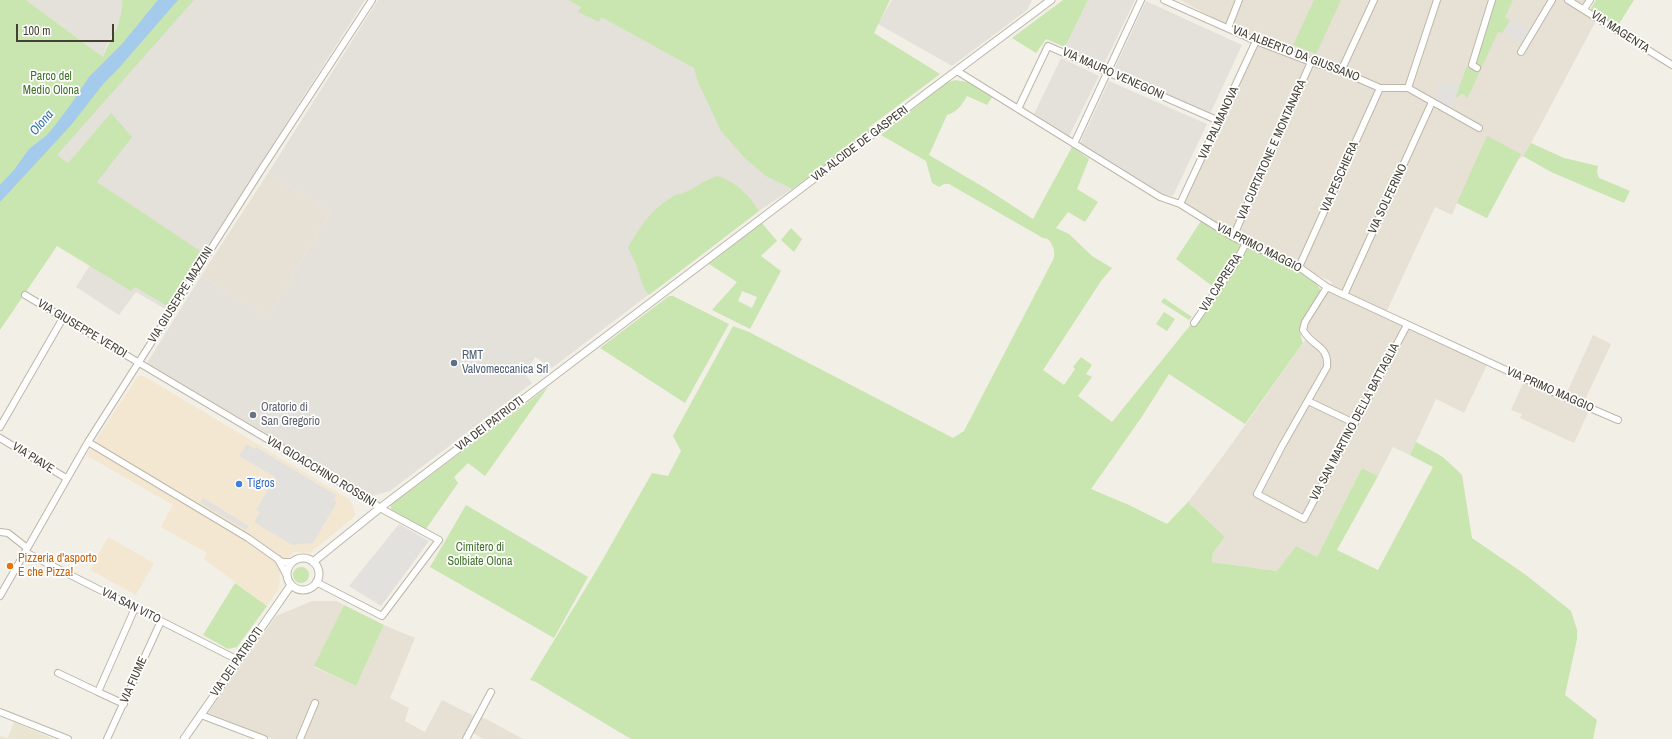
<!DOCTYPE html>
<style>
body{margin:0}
#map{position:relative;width:1672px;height:739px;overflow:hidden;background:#f2efe6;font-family:"Archivo Narrow",sans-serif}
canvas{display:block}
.scale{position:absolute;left:16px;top:24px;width:98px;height:18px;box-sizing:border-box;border:2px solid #444035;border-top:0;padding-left:5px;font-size:12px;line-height:14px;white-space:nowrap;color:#444035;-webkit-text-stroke:3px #fff;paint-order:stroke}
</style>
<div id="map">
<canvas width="1672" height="739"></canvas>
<div class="scale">100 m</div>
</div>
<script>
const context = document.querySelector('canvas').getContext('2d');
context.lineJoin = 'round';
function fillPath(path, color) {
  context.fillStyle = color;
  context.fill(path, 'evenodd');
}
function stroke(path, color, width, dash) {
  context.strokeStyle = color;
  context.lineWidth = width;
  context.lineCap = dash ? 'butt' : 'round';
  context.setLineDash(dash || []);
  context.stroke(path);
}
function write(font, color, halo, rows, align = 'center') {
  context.font = font + ' "Archivo Narrow",sans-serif';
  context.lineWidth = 3.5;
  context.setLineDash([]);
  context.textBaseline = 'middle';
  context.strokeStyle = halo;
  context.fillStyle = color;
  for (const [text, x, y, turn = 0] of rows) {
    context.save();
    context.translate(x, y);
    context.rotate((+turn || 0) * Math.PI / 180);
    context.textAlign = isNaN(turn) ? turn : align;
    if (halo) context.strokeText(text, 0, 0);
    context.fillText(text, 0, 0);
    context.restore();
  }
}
fillPath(new Path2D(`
 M1180,0H1590L1585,9L1597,19L1531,143L1523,156L1518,160L1487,218L1457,203L1452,215L1435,207L1385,315L1483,360L1487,365L1464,413L1436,399L1410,455L1393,447L1378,476L1362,468L1317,557L1296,546L1278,571L1212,562L1213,553L1225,537L1188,502L1226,452L1309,335L1305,330L1332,282L1233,237L1180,204L1256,41Z
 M268,173L330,212L268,317L201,276Z
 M1593,335L1611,344L1585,400L1592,404L1574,443L1520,418L1522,414L1511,410L1524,381L1564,399Z
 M312,601H336L344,605L314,667L356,686L384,625L415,638L390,698L409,708L405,721L425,732L442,700L474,716L462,739H273L208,713L276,616Z
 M481,717L488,720L523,739H483L473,733Z`), '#e6e1d4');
fillPath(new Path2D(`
 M138,376H144L349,499L354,508L355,516L310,553L294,552L284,561L280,575L279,588L267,606L204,559L207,553L161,527L173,505L86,455Z
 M108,537L154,563L136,595L90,570Z`), '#f3e7d2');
fillPath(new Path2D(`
 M26,0H122L123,8L120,19L106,47L103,57Z
 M191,0H365L167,310L136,292L119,315L76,287L118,221L83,199L111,114L25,213L34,179Z
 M378,0H600L873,131L792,189L759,211L552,368L535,357L525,374L532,383L390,491L372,496L147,363L201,276L268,317L330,212L268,173Z
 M892,0H1032L1027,10L952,66L878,24Z
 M1088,0H1135L1104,64L1102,66L1065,47Z
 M1146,1L1242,45L1210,114L1114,70Z
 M1061,58L1099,76L1069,136L1034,114Z
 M1109,81L1207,124L1173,196L1163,194L1080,143Z`), '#e4e1db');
fillPath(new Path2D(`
 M14,722L53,739H0V736L8,738Z`), '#eae5d0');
fillPath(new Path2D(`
 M0,0H26L103,57C110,39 124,20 122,0H194L57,155L68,163L111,113L132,137L97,182L203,253L169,307L135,287L131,291L57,246L0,330Z
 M568,0H890L874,33L940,74L868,128L873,131L792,189L766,176L746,159L721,131L698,82L694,68L601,17L599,22L578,12L581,7Z
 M1063,0H1088L1065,47L1046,39L1036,53L1012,38Z
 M1314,0H1341L1316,54L1293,45Z
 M1494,0H1513L1505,17L1510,20L1502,33L1498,32L1467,99L1465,95L1462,94L1455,98L1467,66L1472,68Z
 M1596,0H1634L1617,27L1591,11V8Z
 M955,80L967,82L992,97L987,105L967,96C962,105 957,112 947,115L929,155L985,188L1033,219L1072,147L1089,159L1077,189L1098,202L1085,222L1068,212L1056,228L1069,234L1092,256L1112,268L1101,281L1043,370L1064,385L1075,369L1073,367L1081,357L1092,365L1086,374L1092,377L1078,396L1112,422L1205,307L1246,247C1264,255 1319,273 1321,293C1310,307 1295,325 1303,343L1245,424L1169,374L1141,418L1091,489L1129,505L1167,524L1188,502L1225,537L1213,553L1212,562L1277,571L1296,546L1317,557L1362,468L1378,476L1337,550L1378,570L1433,467L1410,455L1416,442L1443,457L1462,475L1472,538L1526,575L1571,611L1577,630V639L1565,695L1597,720L1593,739H631L534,681L530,680L599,566L652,473L668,476L681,451L673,436L733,326L749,332L953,438L964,431L1054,258C1055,250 1053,245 1048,239L1043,238L949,184H944L939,187L932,183L926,161L881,135L946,83Z
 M1487,136L1521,154L1487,218L1457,203Z
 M1531,143L1564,158L1598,166L1597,172L1599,178L1630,191L1624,203L1551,172L1523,156Z
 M718,176C737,183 748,194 759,211L649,295L643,286L636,264L628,248C639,227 654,206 676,195C680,194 684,193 688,191C700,185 704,180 718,176Z
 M1201,221L1243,246L1233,264L1215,288L1176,259Z
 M762,223L777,241L761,256L781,271L750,329L712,310L737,282L709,264ZM742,291L757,297L752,308L738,301Z
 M791,228L802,239L794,252L781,240Z
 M669,296H673L729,324L685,403L600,348Z
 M1164,298L1192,317L1189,320L1161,302Z
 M1164,312L1175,319L1167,331L1156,324Z
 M548,387L485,476L468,463L454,477L458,483L426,529L391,510V505Z
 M466,505L588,577L554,638L430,567Z
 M293 575a8 8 0 1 1 16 0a8 8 0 1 1-16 0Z
 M235,583L267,606L237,647L228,649L203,635Z
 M344,605L384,625L356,686L314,666Z`), '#c9e5b0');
fillPath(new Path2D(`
 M1511,19L1530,31L1522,43L1504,32Z
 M1441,82L1459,87L1451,112L1432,102Z
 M247,444L255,449L256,447L336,495L334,500L337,502L313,543L292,545L254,522L260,512L256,510L271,485L272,486L276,480L275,477L239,456Z
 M203,498L249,526L246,530L200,503Z
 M399,524L429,541L381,606L349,586Z`), '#e3e1de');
fillPath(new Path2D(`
 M158,0H178L118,69L104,83L72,124L0,202V185L14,170L29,149L47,135L57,123L71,104L89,77L122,44Z`), '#a4caec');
const minor = new Path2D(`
 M1164,0L1256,41L1311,62L1341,71L1380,88H1408
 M1437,0L1408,88L1479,128
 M1568,0L1672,65
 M1584,9L1590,0
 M1228,28L1239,0
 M1521,52L1552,0
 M1477,68L1472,65L1492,0
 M957,71L1160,197L1180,204L1233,237L1299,267L1327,287L1344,295L1562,396L1618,420
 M1341,71L1374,0
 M1018,109L1048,46L1219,121
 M1074,144L1141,0
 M1180,204L1256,41
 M1233,237L1311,62
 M1299,267L1380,88
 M1327,287L1305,322L1303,330C1312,347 1329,345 1327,367L1282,446L1257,494L1304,519L1407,325
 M25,295L368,499L380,508L439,540L382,616L316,582
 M1344,295L1432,102
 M1194,323L1235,264L1246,243
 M1308,401L1354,423
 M0,427L63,318
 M0,438L66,478
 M88,442L248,538L282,562H291
 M0,532L8,533L27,548
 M25,552L238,660
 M278,559L286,574
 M0,596L88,442L263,167L372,0
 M58,673L98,692
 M124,704L98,692L135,608
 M0,712L68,739
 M201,715L264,739
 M107,739L161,621
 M300,739L315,703
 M466,739L491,692`);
const tertiary = new Path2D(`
 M287 574a16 16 0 1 1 32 0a16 16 0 1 1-32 0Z
 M313,562L380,508L928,92L1051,0
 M184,739L291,585`);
stroke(minor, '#bdb7a9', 8);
stroke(tertiary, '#bdb7a9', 9);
stroke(minor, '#fff', 6);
stroke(tertiary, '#fff', 7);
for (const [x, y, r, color] of [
 [454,363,4,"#5c6f8a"],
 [253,415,4,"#6b7280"],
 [239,484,4,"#3f7fe0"],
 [10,566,4,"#e8710a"]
]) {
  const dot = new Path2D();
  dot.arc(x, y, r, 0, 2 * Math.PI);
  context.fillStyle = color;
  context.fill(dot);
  stroke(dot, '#fff', 1.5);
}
write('12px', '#444035', '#fff', [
 ["VIA MAGENTA",1620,32,33],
 ["VIA ALBERTO DA GIUSSANO",1296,54,21],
 ["VIA MAURO VENEGONI",1113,74,24],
 ["VIA PALMANOVA",1219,123,-65],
 ["VIA ALCIDE DE GASPERI",860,144,-37],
 ["VIA CURTATONE E MONTANARA",1272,150,-66],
 ["VIA PESCHIERA",1340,177,-66],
 ["VIA SOLFERINO",1388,199,-65],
 ["VIA PRIMO MAGGIO",1259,248,27],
 ["VIA CAPRERA",1221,283,-57],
 ["VIA GIUSEPPE MAZZINI",181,295,-58],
 ["VIA GIUSEPPE VERDI",82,329,31],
 ["VIA PRIMO MAGGIO",1550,390,24],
 ["VIA SAN MARTINO DELLA BATTAGLIA",1355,422,-62],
 ["VIA DEI PATRIOTI",490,424,-37],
 ["VIA PIAVE",33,458,32],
 ["VIA GIOACCHINO ROSSINI",321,472,31],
 ["VIA SAN VITO",131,606,27],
 ["VIA DEI PATRIOTI",237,662,-55],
 ["VIA FIUME",134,680,-66]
]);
write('12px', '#42732c', '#fff', [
 ["Parco del",51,77],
 ["Medio Olona",51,91],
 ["Cimitero di",480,548],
 ["Solbiate Olona",480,562]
]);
write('12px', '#4e5e75', '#fff', [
 ["RMT",462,356],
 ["Valvomeccanica Srl",462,370]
], 'left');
write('12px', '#5b616d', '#fff', [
 ["Oratorio di",261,408],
 ["San Gregorio",261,422]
], 'left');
write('12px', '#366cbe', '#fff', [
 ["Tigros",247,484]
], 'left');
write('12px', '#c56008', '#fff', [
 ["Pizzeria d'asporto",18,559],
 ["E che Pizza!",18,573]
], 'left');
write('italic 13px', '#3470ab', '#fff', [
 ["Olona",42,123,-49]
]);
</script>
